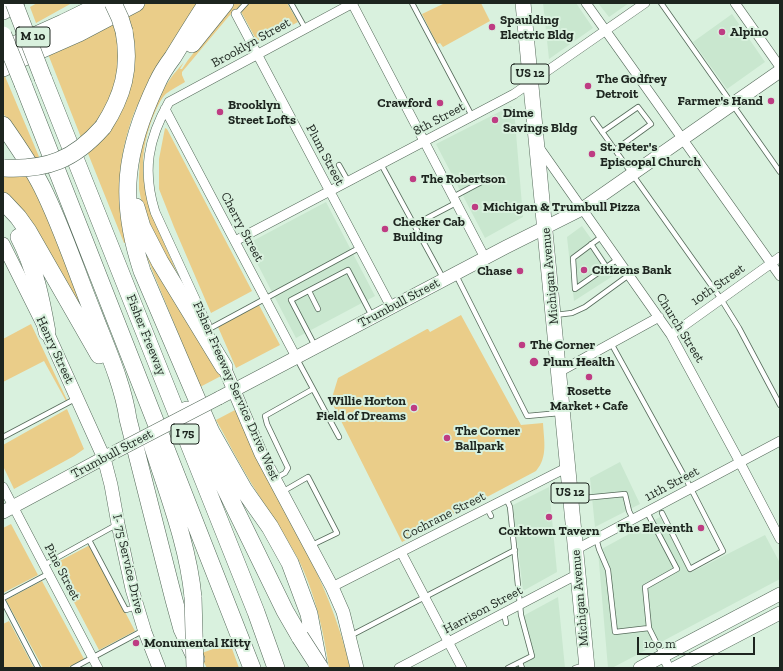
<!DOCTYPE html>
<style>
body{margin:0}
#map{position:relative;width:783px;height:671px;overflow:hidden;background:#d9f1de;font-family:"Zilla Slab",serif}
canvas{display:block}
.frame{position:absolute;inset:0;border:4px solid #1d251f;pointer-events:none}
.scale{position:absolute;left:637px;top:637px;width:118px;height:18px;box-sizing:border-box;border:2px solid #1d251f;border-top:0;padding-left:5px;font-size:12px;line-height:14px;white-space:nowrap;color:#1d251f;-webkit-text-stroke:3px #d9f1de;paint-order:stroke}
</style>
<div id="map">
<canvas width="783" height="671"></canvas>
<div class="frame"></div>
<div class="scale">100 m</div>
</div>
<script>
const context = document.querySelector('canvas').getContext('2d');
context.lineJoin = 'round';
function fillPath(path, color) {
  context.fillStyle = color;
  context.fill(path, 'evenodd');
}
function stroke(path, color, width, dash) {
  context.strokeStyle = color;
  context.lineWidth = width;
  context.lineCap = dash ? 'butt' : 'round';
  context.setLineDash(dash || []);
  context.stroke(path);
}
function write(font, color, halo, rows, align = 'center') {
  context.font = font + ' "Zilla Slab",serif';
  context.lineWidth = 4;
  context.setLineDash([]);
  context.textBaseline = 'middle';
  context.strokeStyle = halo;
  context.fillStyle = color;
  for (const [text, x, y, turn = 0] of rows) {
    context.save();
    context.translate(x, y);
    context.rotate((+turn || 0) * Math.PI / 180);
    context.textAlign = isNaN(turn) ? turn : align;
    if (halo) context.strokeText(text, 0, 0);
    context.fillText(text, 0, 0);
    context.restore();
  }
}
fillPath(new Path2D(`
 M543,3H576L593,28L549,59Z
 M598,3H629L609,17Z
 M732,14L765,62L727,89L693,42Z
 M511,106L514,109L523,217L485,238L436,144Z
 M326,202L375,296L296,338L247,244Z
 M582,226L616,274L574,301L567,237Z
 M620,462L640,504L595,527L590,478Z
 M549,487L557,572L523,591L513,505Z
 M660,517L690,573L765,535L780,563V579L612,668H608L598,551Z
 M558,597L565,668H525L524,662L534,655L523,616Z`), '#c9e7cf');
fillPath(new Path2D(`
 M37,3H72L36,23L30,7Z
 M147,3H201C186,27 171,52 156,76C148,88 139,100 134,113C118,155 115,200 126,243H124L87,151L109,128L126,16Z
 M233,3H287L298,22L258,43L239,8L229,16L182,72V75L185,82C179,86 172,89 167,93C160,98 153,117 150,125C135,170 146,201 164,243C172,261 180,280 189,299L144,214L139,189V177L140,156L145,131L159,95L173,75L184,62L180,69H182L188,60Z
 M445,3H481L490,21L443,47L440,43L437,44L422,14Z
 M116,21L122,68L107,111L82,140L48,54Z
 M4,74L40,159L36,161L3,113V76Z
 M165,128L167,129L252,291L211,313L174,227L159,189V159Z
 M31,173L95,331L3,198V174Z
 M144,250L217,365L221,376L200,387Z
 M259,305L280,345L236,368L218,327Z
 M461,315L521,425L543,423C544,441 548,457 536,471L402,542L331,401L338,378L427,329H428L430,332Z
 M31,324L67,400L66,401L44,361L3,382V339Z
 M67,409L84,449L74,456L14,489L3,466V445Z
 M235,410C274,495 330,577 350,668H329C324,632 314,589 297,557C282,529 263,504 247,476C236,458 227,439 216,420Z
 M11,524L38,575L3,593V528Z
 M90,545L135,631L99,650L54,564Z
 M42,581L84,659L67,668H43L6,600Z
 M9,621L34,668H3V624Z
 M230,643L239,668H207L199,654Z`), '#eacd89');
const lane = new Path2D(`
 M291,3L305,28
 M412,3L472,116
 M661,3L780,172
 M236,14L246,3
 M593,119L721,299L739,328L780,405
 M602,132L638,107L651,124L615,150
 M381,164L443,278
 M339,165L348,181
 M453,197L487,179
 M414,225L456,203
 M601,237L573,258L575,289L618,259
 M591,244L607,268
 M456,275L527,416L560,413
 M309,291L318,309
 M555,315L572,313L585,307L629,275
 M209,329L359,248
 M611,343L687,481L723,551L690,569L662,513
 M315,346L291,300L348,270L372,316
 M297,359L339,437
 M3,437L75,399
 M276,478L285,473L288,468L267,424L265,416L313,389
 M282,492L308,477L337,533L312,545
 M506,498L510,507L521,615L532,656L508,668
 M573,499L625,494L629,511L633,519
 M487,508L491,516
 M647,512L677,569L645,587L649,628L662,654
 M596,538L599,549L608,570L615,632L649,628
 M89,540L126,610L136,607
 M44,565L116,525
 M3,598L48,574
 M3,601L38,668
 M504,613L506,623
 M350,636L515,550
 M520,662L522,668
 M73,668L144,630
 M575,668L585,665`);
const street = new Path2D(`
 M352,3L485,258
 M586,3L780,276
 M735,3L780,67
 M236,14L391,307
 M165,109L296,357
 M538,146L671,335L736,455L780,539
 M235,241L514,94L645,3
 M207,325L155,212C142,171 148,139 169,102L353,3
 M671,335L780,257
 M559,372L659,317
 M3,487L98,668
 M575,550L780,441
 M401,552L462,668
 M332,587L568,467
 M663,656L669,668
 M399,668L578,574`);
const secondary = new Path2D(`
 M3,244L47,332L104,458L111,485L118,524L132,589L145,632L159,668
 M224,367L261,454L332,587L343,612L357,668
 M219,398L506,247L582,209L780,71
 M3,512L111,454
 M640,668L780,594
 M675,668L780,613`);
const primary = new Path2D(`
 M523,3L587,668`);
const highway = new Path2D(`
 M207,3C195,21 184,39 173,57C167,65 161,74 157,83C125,150 118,199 142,271L211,432L244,490L270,527L290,563L309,614L319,667
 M3,11L16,3
 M192,44L225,3
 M3,50L63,23L104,3
 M3,68L20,59L79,33L136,3
 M43,78L256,612L276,668
 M23,84L252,668
 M3,125C17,145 31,165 42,187C62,227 76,271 93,313C106,347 123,384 128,419L174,600L182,629L196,659
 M103,127C123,96 131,68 124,31
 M3,201L18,217L28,231L99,355
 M136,207L142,227L160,262L224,367
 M19,237C35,268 41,298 47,332
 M187,410L285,611L300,637
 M151,441C167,492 188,544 193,597`);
stroke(lane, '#556a5a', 6);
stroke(street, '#556a5a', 10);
stroke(secondary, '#556a5a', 14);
stroke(primary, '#556a5a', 16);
stroke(highway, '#556a5a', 18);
stroke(lane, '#fff', 4.5);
stroke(street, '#fff', 9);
stroke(secondary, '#fff', 13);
stroke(primary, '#fff', 15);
stroke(highway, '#fff', 17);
const secondaryBridge = new Path2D(`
 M115,452L219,398`);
const highwayBridge = new Path2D(`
 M14,3L43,78
 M113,3L120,18L124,31
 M3,35L23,84
 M4,168C47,170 74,160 103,127
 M193,597L195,668
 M300,637L320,668`);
stroke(secondaryBridge, '#556a5a', 14, []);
stroke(highwayBridge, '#556a5a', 18, []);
stroke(secondaryBridge, '#fff', 13);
stroke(highwayBridge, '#fff', 17);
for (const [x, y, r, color] of [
 [492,27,4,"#be3c83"],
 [722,32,4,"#be3c83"],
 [588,86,4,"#be3c83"],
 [771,101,4,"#be3c83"],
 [440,103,4,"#be3c83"],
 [220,112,4,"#be3c83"],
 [495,120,4,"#be3c83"],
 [592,154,4,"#be3c83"],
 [413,179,4,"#be3c83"],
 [475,207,4,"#be3c83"],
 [385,229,4,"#be3c83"],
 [584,270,4,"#be3c83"],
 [520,271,4,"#be3c83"],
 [522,345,4,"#be3c83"],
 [534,362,5,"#be3c83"],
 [589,377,4,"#be3c83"],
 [414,408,4,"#be3c83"],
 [447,438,4,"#be3c83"],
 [549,517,4,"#be3c83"],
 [701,528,4,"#be3c83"],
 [136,643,4,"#be3c83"]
]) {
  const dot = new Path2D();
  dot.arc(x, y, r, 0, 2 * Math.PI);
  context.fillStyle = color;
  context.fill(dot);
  stroke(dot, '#d9f1de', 1.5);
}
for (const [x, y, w] of [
 [33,37,34],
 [530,74,38],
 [185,434,28],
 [570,493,38]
]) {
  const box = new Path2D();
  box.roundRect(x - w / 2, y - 10, w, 20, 3);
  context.fillStyle = '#d9f1de';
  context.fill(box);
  stroke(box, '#1d251f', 1);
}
write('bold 12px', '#1d251f', null, [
 ["M 10",33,37],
 ["US 12",530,74],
 ["I 75",185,434],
 ["US 12",570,493]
]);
write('bold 13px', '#1d251f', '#d9f1de', [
 ["Spaulding",500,20],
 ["Electric Bldg",500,35],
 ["Alpino",730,32],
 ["The Godfrey",596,79],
 ["Detroit",596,94],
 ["Farmer's Hand",763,101,"right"],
 ["Crawford",432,103,"right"],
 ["Brooklyn",228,105],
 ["Street Lofts",228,120],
 ["Dime",503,113],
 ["Savings Bldg",503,128],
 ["St. Peter's",600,147],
 ["Episcopal Church",600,162],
 ["The Robertson",421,179],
 ["Michigan & Trumbull Pizza",483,207],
 ["Checker Cab",393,222],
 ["Building",393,237],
 ["Citizens Bank",592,270],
 ["Chase",512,271,"right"],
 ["The Corner",530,345],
 ["Plum Health",543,362],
 ["Rosette",589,391,"center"],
 ["Market + Cafe",589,406,"center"],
 ["Willie Horton",406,401,"right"],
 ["Field of Dreams",406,416,"right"],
 ["The Corner",455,431],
 ["Ballpark",455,446],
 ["The Eleventh",693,528,"right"],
 ["Corktown Tavern",549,531,"center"],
 ["Monumental Kitty",144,643]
], 'left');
write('13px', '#1d251f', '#d9f1de', [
 ["Brooklyn Street",251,43,-29],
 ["8th Street",439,119,-28],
 ["Plum Street",325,155,62],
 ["Cherry Street",242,227,62],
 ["Michigan Avenue",550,276,-95],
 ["10th Street",718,285,-35],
 ["Trumbull Street",399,303,-28],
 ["Church Street",680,328,58],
 ["Fisher Freeway",146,335,68],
 ["Henry Street",55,350,65],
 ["Fisher Freeway Service Drive West",236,391,66],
 ["Trumbull Street",112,454,-28],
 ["11th Street",672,484,-28],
 ["Cochrane Street",444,516,-27],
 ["I- 75 Service Drive",128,564,77],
 ["Pine Street",62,572,62],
 ["Michigan Avenue",580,598,-95],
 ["Harrison Street",483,610,-28]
]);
</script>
